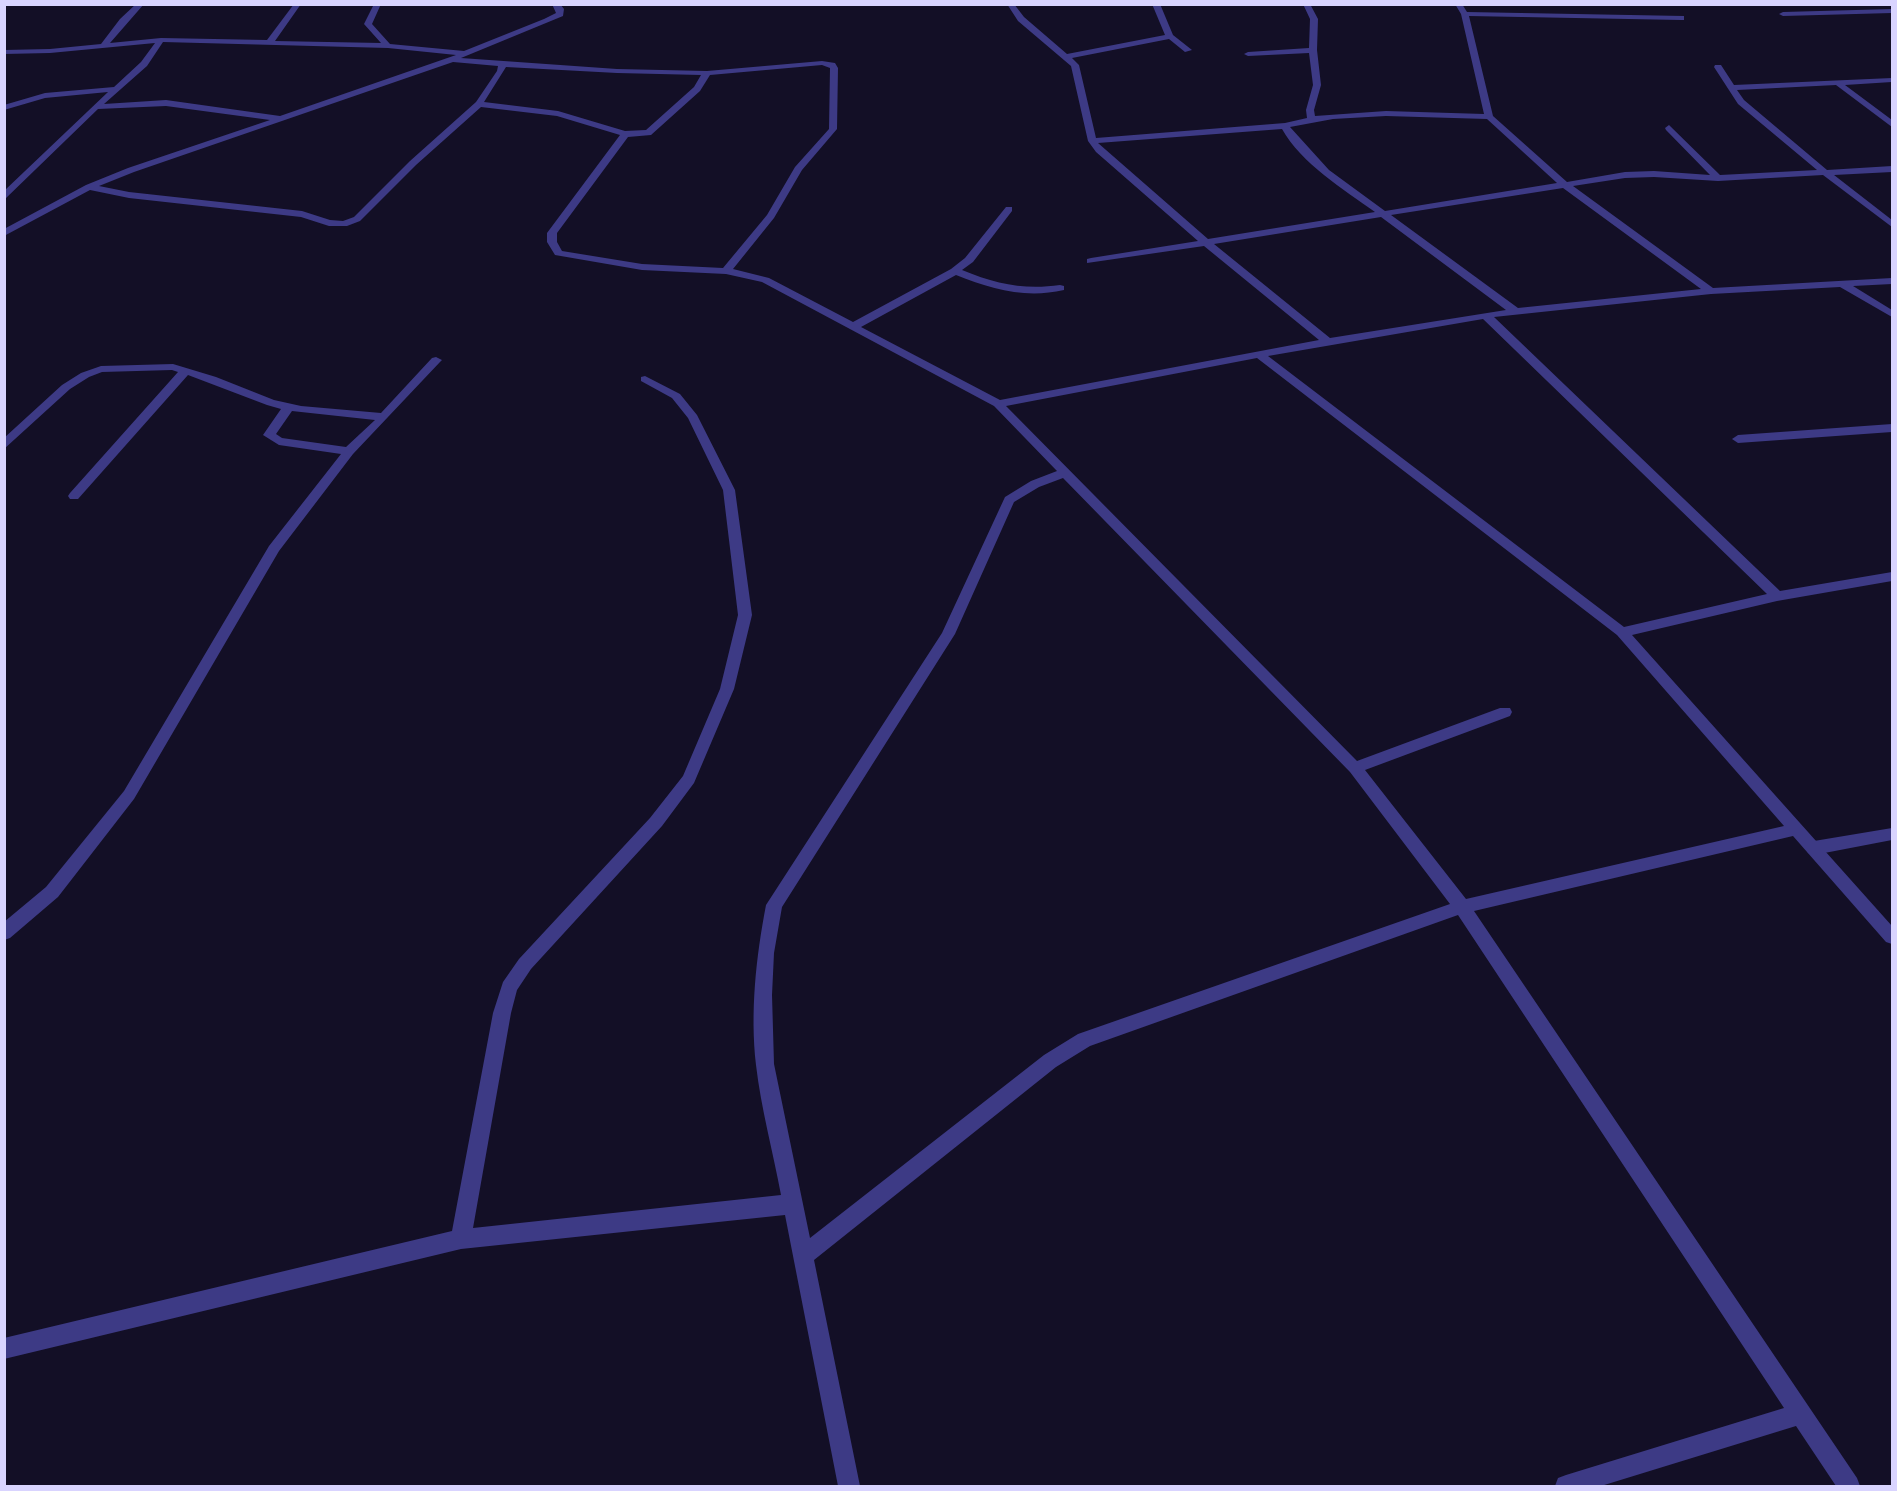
<!DOCTYPE html>
<style>
body{margin:0}
#map{position:relative;width:1897px;height:1491px;overflow:hidden;background:#130f26;font-family:"Source Sans 3",sans-serif}
canvas{display:block}
.frame{position:absolute;inset:0;border:6px solid #d9d4ff;pointer-events:none}
</style>
<div id="map">
<canvas width="1897" height="1491"></canvas>
<div class="frame"></div>
</div>
<script>
const context = document.querySelector('canvas').getContext('2d');
context.lineJoin = 'round';
function fillPath(path, color) {
  context.fillStyle = color;
  context.fill(path, 'evenodd');
}
fillPath(new Path2D(`
 M1892,828V840L1814,855L1808,853L1806,848L1808,843L1814,841Z`), '#3d3a85');
fillPath(new Path2D(`
 M136,4H144L110,43L161,38L267,40L294,4H301L275,41L381,43L364,24L374,4H381L372,24L390,44L464,51L544,19L556,13L552,4H560L564,9L563,16L461,58L617,69L707,71L822,61L835,63L838,68L837,129L802,170L774,218L733,269L769,278L853,322L951,269L965,258L1006,207H1012V211L973,262L962,270C996,284 1024,290 1060,285L1064,286V290C1025,299 991,289 956,275L861,327L1000,400L1319,340L1204,246L1087,263V259L1091,258L1198,241L1096,152L1088,141L1071,66L1018,21L1007,4H1014L1024,17L1067,54L1165,35L1152,4H1160L1173,35L1192,50L1185,52L1169,39L1072,58L1079,65L1096,138L1285,123L1307,118L1306,110L1313,85L1309,53L1248,56L1244,54L1248,52L1309,48L1310,19L1303,4H1310L1318,19L1317,50L1321,85L1314,110L1315,116L1386,111L1484,114L1461,14L1455,4H1462L1467,12L1684,16V20H1681L1469,16L1493,116L1567,182L1625,172L1654,171L1710,175L1666,130L1665,128L1669,125L1720,175L1817,170L1738,104L1714,67L1715,65H1721L1734,85L1892,78V82L1845,85L1892,120V127L1836,85L1737,90L1744,100L1827,170L1892,166V172L1834,175L1892,220V227L1823,175L1718,181L1654,177L1625,178L1573,186L1713,288L1892,278V284L1853,286L1892,310V317L1840,287L1711,294L1494,317L1780,591L1892,572V581L1777,601L1632,635L1892,926V944L1886,942L1793,836L1474,911L1857,1478L1860,1486H1836L1796,1426L1601,1486H1555L1558,1478L1566,1475L1784,1408L1458,915L1090,1046L1056,1067L814,1260L860,1486H838L785,1215L461,1249L4,1359V1338L452,1231L493,1013L503,982L519,959L650,818L683,776L720,689L738,615L723,490L688,418L672,398L641,381V377L645,376L680,394L697,415L735,490L752,615L734,689L694,783L662,826L531,969L517,990L511,1013L473,1228L781,1195C773,1152 761,1108 756,1065C750,1012 756,957 766,905L942,633L1005,497L1031,481L1057,471L994,406L762,282L726,274L642,270L555,255L547,242V233L620,135L557,116L481,107L416,165L360,221L347,226H329L301,217L129,198L90,190L4,236V229L86,185L128,168L270,120L166,106L98,109L4,200V191L108,92L45,98L4,110V105L45,93L114,87L141,62L155,43L50,53L4,54V50L50,49L101,44L120,19ZM163,42L388,48L456,55L280,116L166,100L104,104L147,66ZM453,62L498,66L497,71L476,102L410,161L354,217L343,221L330,220L302,211L129,192L99,186L134,172ZM822,65L830,68L829,129L795,167L767,215L723,268L642,264L562,251L557,242V233L628,137L651,135L700,91L710,75ZM506,67L617,73L701,75L694,87L646,130L625,131L558,111L484,102ZM1386,116L1487,119L1557,183L1385,211L1329,170L1290,127L1333,119ZM1282,129C1301,163 1344,190 1375,212L1208,239L1098,143ZM1563,188L1701,289L1518,308L1391,215ZM1381,217L1506,310L1330,338L1214,244ZM1483,319L1767,594L1624,627L1268,356ZM1257,358L1617,635L1784,826L1466,899L1365,770L1510,716L1512,712L1510,708H1500L1357,761L1006,406ZM1063,478L1350,772L1450,904L1078,1034L1044,1055L810,1238L774,1064L772,995L774,953L782,907L955,634L1014,502L1039,487Z
 M1892,9V13L1783,16L1779,14L1783,12Z
 M436,357L442,360L440,362L353,454L279,551L134,799L58,897L10,938L4,940V922L46,887L124,791L269,546L341,454L279,445L263,435L281,409L267,405L188,375L78,499H70L68,496L70,493L178,372L172,370L102,372L89,377L70,389L4,449V438L62,385L81,373L101,366L173,364L216,377L274,400L301,406L381,413L432,358ZM292,411L301,412L375,420L346,447L282,438L276,434Z
 M1892,424V432L1738,443L1732,439L1738,435Z`), '#3d3a85');
</script>
